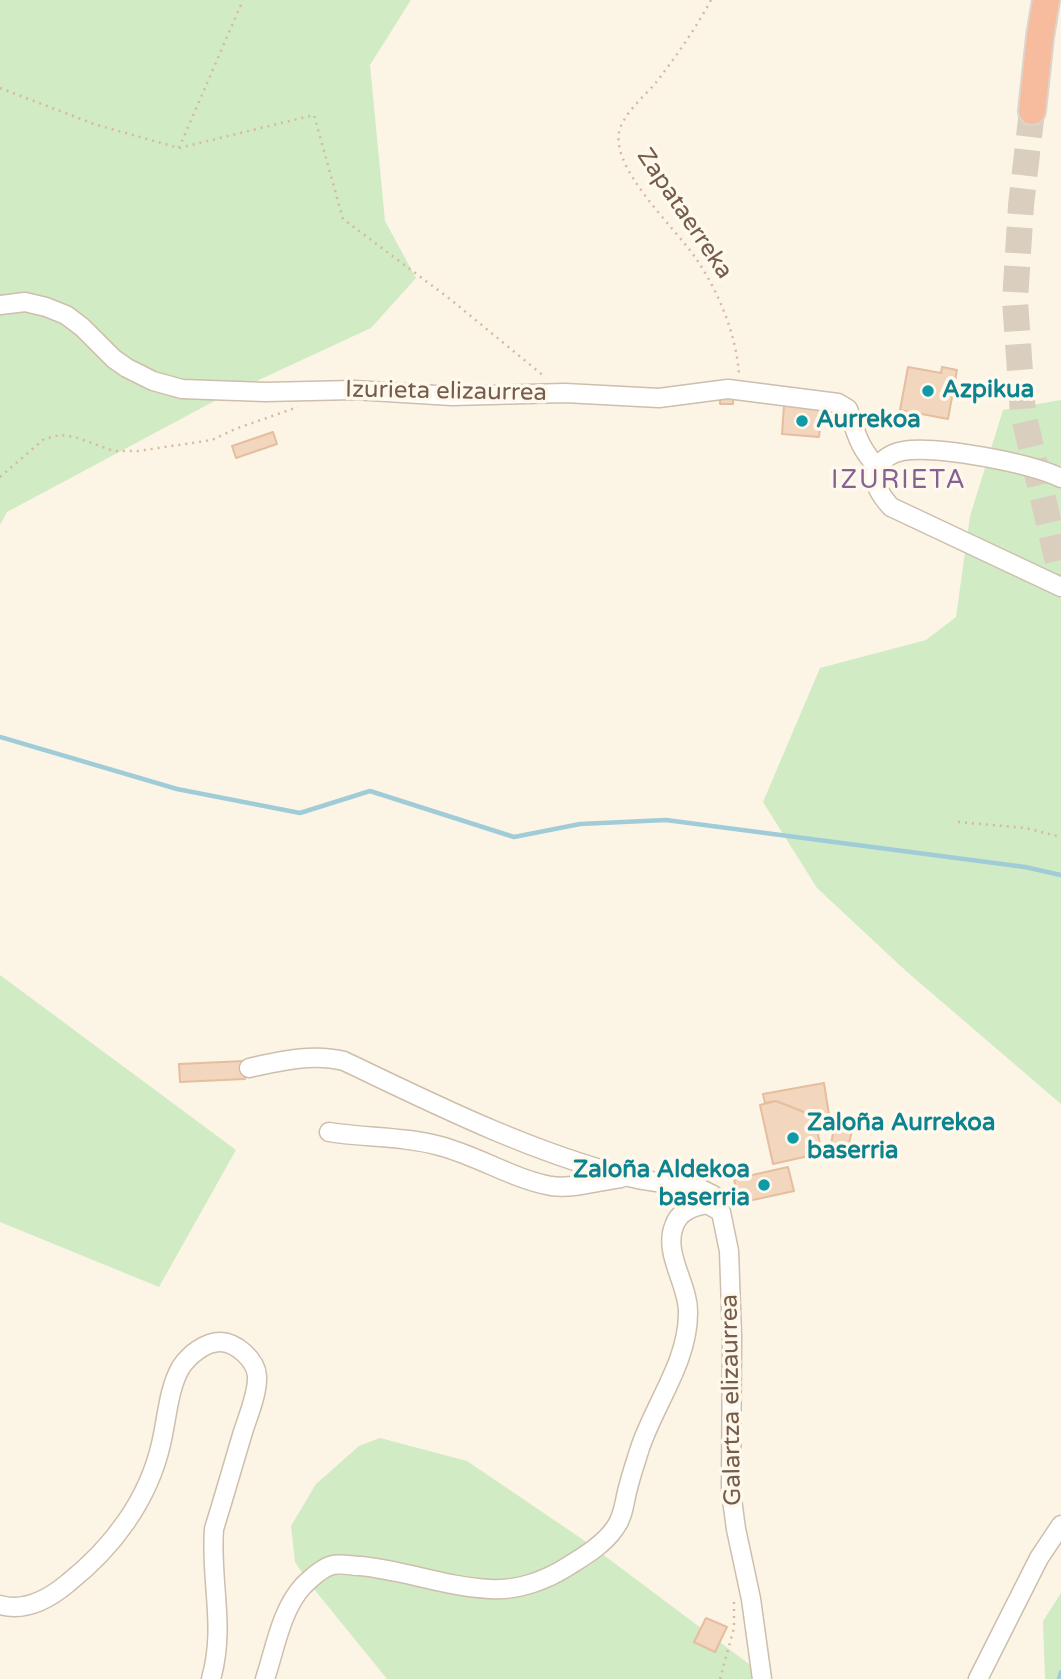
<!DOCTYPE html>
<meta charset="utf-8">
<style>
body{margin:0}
canvas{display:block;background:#fcf5e6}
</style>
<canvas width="1061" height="1679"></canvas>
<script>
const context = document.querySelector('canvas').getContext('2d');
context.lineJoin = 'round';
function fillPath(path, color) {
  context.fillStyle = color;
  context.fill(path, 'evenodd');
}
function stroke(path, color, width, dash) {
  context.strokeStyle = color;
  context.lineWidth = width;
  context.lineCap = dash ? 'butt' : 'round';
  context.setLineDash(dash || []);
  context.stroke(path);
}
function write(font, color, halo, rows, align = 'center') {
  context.font = font + ' "Varela Round",sans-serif';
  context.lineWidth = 7;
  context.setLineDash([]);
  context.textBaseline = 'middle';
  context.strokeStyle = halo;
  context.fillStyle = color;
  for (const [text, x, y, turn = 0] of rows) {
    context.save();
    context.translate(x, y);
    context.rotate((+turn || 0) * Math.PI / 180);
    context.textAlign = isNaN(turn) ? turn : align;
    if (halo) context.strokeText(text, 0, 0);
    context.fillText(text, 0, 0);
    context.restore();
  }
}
fillPath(new Path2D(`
 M0,0H411L370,65L385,221L416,278L371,328L222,397L7,512L0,525Z
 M1061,400V1104L906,971L817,888L763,802L820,668L926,640L956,617L970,516L1003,410Z
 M0,975L236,1150L159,1287L0,1222Z
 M380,1438L467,1461L585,1541L769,1679H387L309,1583L295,1562L291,1526L316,1484L359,1446Z
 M1061,1593V1679H1045L1043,1621Z`), '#d1ebc4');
stroke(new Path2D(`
 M0,737L177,789L300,813L370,791L514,837L580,824L666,820L1025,867L1061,875
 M1059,1679L1061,1672`), '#a0ccd8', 4.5);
const building = new Path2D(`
 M908,367L941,373L942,367L957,370L948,419L900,410Z
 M720,397H733V404H720Z
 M784,405L822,409L819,437L782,434Z
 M273,432L277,444L236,458L232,446Z
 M244,1061L245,1079L180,1082L179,1064Z
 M824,1083L830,1121L816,1124L814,1116L776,1101L765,1103L763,1094Z
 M776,1101L814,1116L822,1153L773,1164L760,1105Z
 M835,1121L854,1122L848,1148L831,1145Z
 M788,1167L794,1191L739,1203L734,1179Z
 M706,1618L727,1627L715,1652L694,1642Z`);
fillPath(building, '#f2d6be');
stroke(building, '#e5be9e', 2);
stroke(new Path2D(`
 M1032,111L1021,205L1015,301L1023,413L1061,575`), '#dacfbf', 26, [26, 13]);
const minor = new Path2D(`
 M0,305L25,302L46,307L66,315L82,327L114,359L127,368L153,381L182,389L265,392L354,390L452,396L565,393L659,398L728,389L838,403L848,409C857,435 858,446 878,468
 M1061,478C1030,463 936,445 903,451C892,453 882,459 877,469C871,483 882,497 891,507L1061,587
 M249,1068C280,1061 313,1053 344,1061C436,1105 526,1150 625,1176C650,1183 677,1183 703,1190L713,1195L715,1207
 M329,1132C366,1138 403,1136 440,1146C478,1156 513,1179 551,1186C574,1189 599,1181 621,1178
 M0,1605C25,1612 49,1599 68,1583C112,1548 148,1501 161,1444C167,1420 168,1389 181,1367C189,1355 205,1342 220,1342C236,1342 256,1360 257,1376C258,1393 248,1416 243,1432C233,1465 224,1497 214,1529C210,1582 226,1626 211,1679
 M265,1679C275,1649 281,1610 303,1586C310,1579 323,1567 333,1565C341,1563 352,1566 360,1566C404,1570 446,1587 490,1589C518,1591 547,1580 570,1565C586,1555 604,1544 615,1528C624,1516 624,1502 628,1488C631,1475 636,1461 640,1448C655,1403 688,1362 688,1313C689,1285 663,1254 674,1226C679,1211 693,1206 707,1204L721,1212L729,1251L732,1336L731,1492L736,1529L751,1599L762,1679
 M978,1679L1039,1558L1061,1525`);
const highway = new Path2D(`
 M1032,111L1040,37L1046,0`);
stroke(minor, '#cebeac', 21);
stroke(highway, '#dbd5d0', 30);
stroke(new Path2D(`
 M711,0C696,28 677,55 658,80C646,95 629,108 621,126C604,164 677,229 697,260C719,293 736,334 739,374
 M0,88L94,124L179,148L314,115L343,219L450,299L545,377
 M179,148L243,0
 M0,477L44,439L60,435L75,437L114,451H138L212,440L235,429L298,407
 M958,822L1026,828L1061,837
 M720,1679L734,1628V1600`), '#d7b9a0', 2.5, [2, 5]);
stroke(minor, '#fff', 18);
stroke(highway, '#f7bb9d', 26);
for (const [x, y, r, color] of [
 [928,391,7,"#0f9aa8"],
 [802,421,7,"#0f9aa8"],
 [793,1138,7,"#0f9aa8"],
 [764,1185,7,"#0f9aa8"]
]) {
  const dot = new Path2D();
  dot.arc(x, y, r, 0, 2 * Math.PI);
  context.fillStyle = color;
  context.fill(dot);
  stroke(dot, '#fff9ed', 2.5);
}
write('24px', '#765d4a', '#fff9ed', [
 ["Zapataerreka",684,214,56],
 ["Izurieta elizaurrea",446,392,1],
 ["Galartza elizaurrea",732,1400,-91]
]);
write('bold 24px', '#0d838f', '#fff9ed', [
 ["Azpikua",942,391],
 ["Aurrekoa",816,421],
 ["Zaloña Aurrekoa",807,1124],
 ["baserria",807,1152],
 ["Zaloña Aldekoa",750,1171,"right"],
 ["baserria",750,1199,"right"]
], 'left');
context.letterSpacing = '2px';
write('26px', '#866293', '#fff9ed', [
 ["IZURIETA",899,481]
]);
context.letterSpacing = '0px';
</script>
